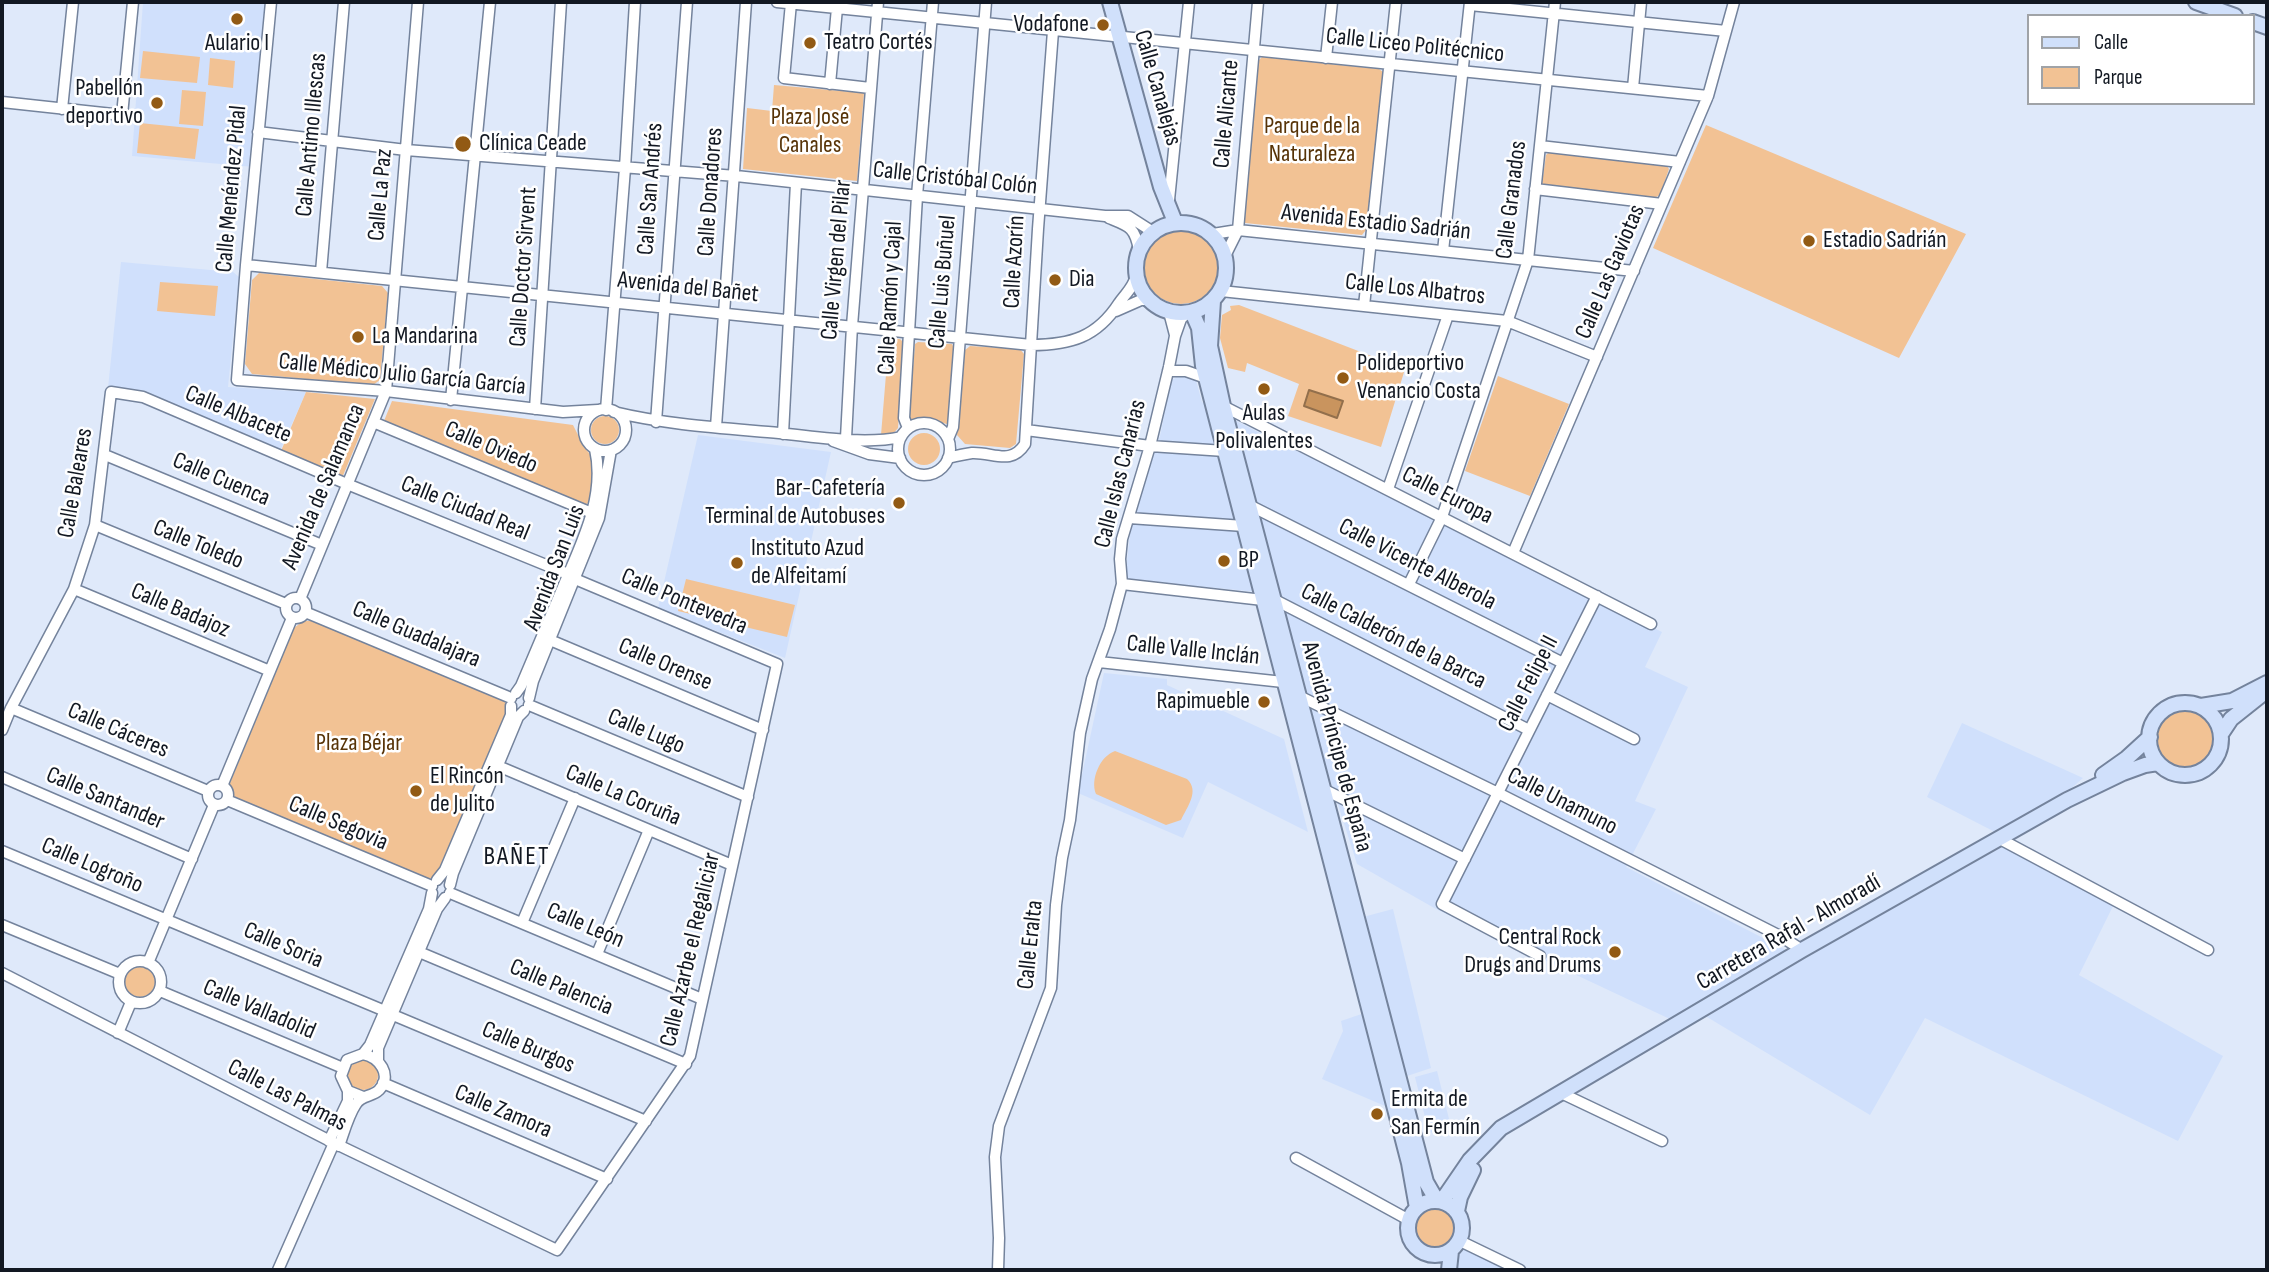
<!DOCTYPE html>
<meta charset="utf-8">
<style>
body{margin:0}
#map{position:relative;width:2269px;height:1272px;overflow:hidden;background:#dfe9fa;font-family:"Sofia Sans Condensed",sans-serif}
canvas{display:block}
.frame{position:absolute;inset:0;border:4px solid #121822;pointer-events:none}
.legend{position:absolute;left:2027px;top:14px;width:228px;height:91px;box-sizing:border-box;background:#fff;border:2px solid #a0a3a7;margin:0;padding:9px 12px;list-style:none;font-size:21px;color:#121822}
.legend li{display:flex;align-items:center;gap:14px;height:35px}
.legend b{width:35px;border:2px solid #a0a3a7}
</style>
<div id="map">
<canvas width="2269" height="1272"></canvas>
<div class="frame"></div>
<ul class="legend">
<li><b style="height:9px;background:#d0e0fb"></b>Calle</li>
<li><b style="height:19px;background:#f2c294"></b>Parque</li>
</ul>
</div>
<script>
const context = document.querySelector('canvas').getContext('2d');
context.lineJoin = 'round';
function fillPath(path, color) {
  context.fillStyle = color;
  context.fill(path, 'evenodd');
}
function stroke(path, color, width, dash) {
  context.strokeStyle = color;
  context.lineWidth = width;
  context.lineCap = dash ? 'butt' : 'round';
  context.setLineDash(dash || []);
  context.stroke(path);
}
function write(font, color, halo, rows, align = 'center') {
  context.font = font + ' "Sofia Sans Condensed",sans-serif';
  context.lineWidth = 5;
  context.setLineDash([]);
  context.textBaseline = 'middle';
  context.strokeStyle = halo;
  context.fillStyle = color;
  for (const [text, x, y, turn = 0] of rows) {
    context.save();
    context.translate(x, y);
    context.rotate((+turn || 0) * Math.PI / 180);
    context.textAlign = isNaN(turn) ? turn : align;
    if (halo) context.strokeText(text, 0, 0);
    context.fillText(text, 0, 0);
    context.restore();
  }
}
fillPath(new Path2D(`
 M143,2H268L254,167L132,156Z
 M121,262L233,272L239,277L228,387L306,392L280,451L145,391L108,388Z
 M1179,375L1195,377L1202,402L1242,424L1662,632L1645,667L1688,687L1635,801L1656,809L1626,867L1788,951L1995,832L1927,797L1962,723L2083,778L2006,846L2052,874L2114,904L2079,975L2223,1056L2178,1141L1925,1018L1870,1115L1707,1017L1672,1020L1436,909L1357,864L1307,708L1278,594L1125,579L1131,525L1160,436L1171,381Z
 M698,435L831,452L785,658L658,608Z
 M1104,673L1167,679V685L1284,739L1308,832L1208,782L1183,838L1078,793Z
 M1393,909L1431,1068L1404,1077L1392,1109L1322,1079L1343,1031L1341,1021L1385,1006L1363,917Z
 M1437,1071L1451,1127L1429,1133L1415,1077Z
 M1460,1247L1505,1270H1454L1455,1258Z`), '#d0e0fc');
fillPath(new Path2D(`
 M143,51L200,57L197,83L140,78Z
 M1262,57L1379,69L1383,72L1366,230L1362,235L1245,223L1242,218L1258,61Z
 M210,58L235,61L233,88L208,85Z
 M774,85L864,93L857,181L743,169L747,108L772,111Z
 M182,90L206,92L203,126L179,124Z
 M140,123L199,129L195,159L137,153Z
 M1706,125L1966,234L1899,358L1653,248Z
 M1549,152L1667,166L1669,169L1660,195L1654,198L1547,186L1542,184L1546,155Z
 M1144 267a37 37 0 1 1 74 0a37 37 0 1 1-74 0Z
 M259,273L382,286L388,293L380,380L373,385L252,374L245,364L252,280Z
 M160,282L218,286L215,316L157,311Z
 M1239,305L1405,369L1381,447L1288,416L1299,384L1247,363L1245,372L1228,368L1220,338L1222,315L1231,310L1230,306Z
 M889,338L900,339L904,343L898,428L892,435H881Z
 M918,342L952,344L955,350L949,425L930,418L912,420L909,417L915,344Z
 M970,346L1020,349L1024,354L1016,444L1010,448L965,444L957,435L964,351Z
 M1498,376L1569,404L1530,496L1465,471Z
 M306,392L375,399L342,478L281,451Z
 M392,401L573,425L584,447L594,459L590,502L583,506L384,421Z
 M591 430a14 14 0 1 1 28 0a14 14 0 1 1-28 0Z
 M908 449a16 16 0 1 1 32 0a16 16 0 1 1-32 0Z
 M686,579L795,605L787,637L678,611Z
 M303,621H311L501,698L507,704V712L440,869L434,878H427L236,798L230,792V783L294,628Z
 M2155 739a30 30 0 1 1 60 0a30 30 0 1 1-60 0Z
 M1115,751L1187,779C1200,791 1187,807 1181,820L1166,825L1096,794C1090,780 1100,756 1115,751Z
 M125 982a15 15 0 1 1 30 0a15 15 0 1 1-30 0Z
 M348 1075a15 15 0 1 1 30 0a15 15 0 1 1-30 0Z
 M1416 1228a19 19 0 1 1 38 0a19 19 0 1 1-38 0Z`), '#f2c294');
const water = new Path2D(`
 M1309,390L1343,401L1337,418L1304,406Z`);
fillPath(water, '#c9945e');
stroke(water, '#926f4c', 2);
const street = new Path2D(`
 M271,2L246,265L237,380L386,391L563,412L598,410
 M777,2L1708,96
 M791,3L784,78L870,88
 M1470,5L1726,31
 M1326,58L1332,2
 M830,84L837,8
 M1633,88L1641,2
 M2,102L122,115L133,2
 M62,109L73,2
 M258,132L406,150L736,176L1105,216H1128L1153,232
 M1540,146L1680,162
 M1535,189L1662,204
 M1169,200L1189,2
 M1109,218C1129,226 1135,227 1139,250
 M1213,234L1238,230L1634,271
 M1443,251L1470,2
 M1225,256L1238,230L1258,2
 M246,265L1031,345C1071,345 1097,337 1119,303C1126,293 1133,288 1136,276
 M321,272L344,2
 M1221,291L1507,321L1597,357
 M1364,306L1396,2
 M1116,311L1141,300H1149
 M1169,312L1175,335
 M1168,371H1186L1206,378
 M451,400L490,2
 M1223,406L1651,624
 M535,409L561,2
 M584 430a21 21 0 1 1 42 0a21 21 0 1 1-42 0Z
 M606,410L625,168L635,2
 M614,412C668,425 723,428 779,433C815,437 866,445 901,437
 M373,422L592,513
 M656,422L687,2
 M898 449a26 26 0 1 1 52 0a26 26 0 1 1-52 0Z
 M716,427L746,2
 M908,428L904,418L917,196L933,2
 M1026,430L1150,446L1225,451
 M783,434L796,183
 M846,438L852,326L878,2
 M948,439L953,427L986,2
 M833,441L869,454L900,458
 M105,455L322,545
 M948,458C956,456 964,454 972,453C993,452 1011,466 1025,444L1038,229L1053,31
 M1388,489L1448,315
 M1251,506L1563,663
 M1129,518L1244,526
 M95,525L286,604
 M1513,553L1708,96L1734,2
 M1122,584L1263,600
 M1409,584L1442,517L1528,260L1555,2
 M74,589L270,671
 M286 608a10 10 0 1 1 20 0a10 10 0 1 1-20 0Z
 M300,599L386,391L418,2
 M1275,600L1529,730
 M305,612L511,698
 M550,640L763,730
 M1099,662L1283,682
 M516,693L521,686C535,653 549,620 563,587C581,544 606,497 595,449
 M1547,695L1634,739
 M1299,696L1498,793L1782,937L1802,950
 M529,698L533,681L599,518L611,450
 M529,705L748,797
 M11,708L208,791
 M2,730L11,708L74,589L95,525L111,392L143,397L347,484L568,574
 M498,766L732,865
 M2,777L192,859
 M208 795a10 10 0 1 1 20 0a10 10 0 1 1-20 0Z
 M222,786L292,618
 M1323,789L1465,859
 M227,800L432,886
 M2000,839L2208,950
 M2,851L385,1011
 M437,880L445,870L511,715V706
 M450,885L453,873L518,717L524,711
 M450,893L702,999
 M522,923L575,798
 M2,925L120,974
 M419,952L686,1064
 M597,954L649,830
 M1540,956L1442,904L1597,596
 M119 982a21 21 0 1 1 42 0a21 21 0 1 1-42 0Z
 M148,963L214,805
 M2,973L334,1143L557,1250L690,1056L777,664L575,579
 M160,991L343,1068
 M393,1015L646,1121
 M118,1033L131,1002
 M363,1054L370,1045L429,909L432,893
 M378,1060V1048L437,909L445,898
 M383,1083L607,1179
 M1561,1093L1662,1141
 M329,1141L348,1101V1091
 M339,1146C344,1132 348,1116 356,1104C361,1095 372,1097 379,1090C393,1075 379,1057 363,1054L347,1060L341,1076L348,1091L363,1097
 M1296,1158L1409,1220
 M1460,1241L1520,1270
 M278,1270L334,1143
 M998,1270L999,1238L995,1157L999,1126L1051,988L1056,905L1062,858L1070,820L1080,733L1092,679L1110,629L1122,584L1120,559L1122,539L1150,446L1169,367L1175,336L1181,319L1187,313`);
const secondary = new Path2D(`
 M1110,2L1161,187L1175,222
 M2196,2L2235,16
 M2253,22L2267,27
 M1136 268a45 45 0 1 1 90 0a45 45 0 1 1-90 0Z
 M1213,301L1210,346L1223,406L1426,1182L1437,1201
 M1192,312L1199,328L1203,366L1409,1163L1417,1208
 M2149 739a36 36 0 1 1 72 0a36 36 0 1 1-72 0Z
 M2201,706L2232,701L2267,683
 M2221,734L2231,719L2265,692
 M2103,775L2127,758L2150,737
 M1408 1228a27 27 0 1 1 54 0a27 27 0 1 1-54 0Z
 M1440,1201L1446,1195L1470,1160L1501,1128L1802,950L2067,800L2123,773L2145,765L2158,763
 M1457,1211L1460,1197L1473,1170
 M1449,1270L1451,1251`);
stroke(street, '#74839c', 13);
stroke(secondary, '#74839c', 18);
stroke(street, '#fff', 10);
stroke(secondary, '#d0e0fb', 14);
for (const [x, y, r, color] of [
 [237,19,7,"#925a14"],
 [1103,25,7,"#925a14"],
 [810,43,7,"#925a14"],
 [157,103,7,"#925a14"],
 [463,144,9,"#925a14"],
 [1809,241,7,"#925a14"],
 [1055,280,7,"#925a14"],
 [358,337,7,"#925a14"],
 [1343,378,7,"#925a14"],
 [1264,389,7,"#925a14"],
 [899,503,7,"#925a14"],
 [1224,561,7,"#925a14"],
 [737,563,7,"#925a14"],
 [1264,702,7,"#925a14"],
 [416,791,7,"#925a14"],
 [1615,952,7,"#925a14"],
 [1377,1114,7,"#925a14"]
]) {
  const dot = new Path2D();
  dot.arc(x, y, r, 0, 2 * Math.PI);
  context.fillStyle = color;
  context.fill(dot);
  stroke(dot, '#fff', 2.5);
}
write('24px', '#121822', '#fff', [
 ["Vodafone",1089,25,"right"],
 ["Teatro Cortés",824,43],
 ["Aulario I",237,44,"center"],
 ["Pabellón",143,89,"right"],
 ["deportivo",143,117,"right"],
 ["Clínica Ceade",479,144],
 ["Estadio Sadrián",1823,241],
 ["Dia",1069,280],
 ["La Mandarina",372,337],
 ["Polideportivo",1357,364],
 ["Venancio Costa",1357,392],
 ["Aulas",1264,414,"center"],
 ["Polivalentes",1264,442,"center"],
 ["Bar-Cafetería",885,489,"right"],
 ["Terminal de Autobuses",885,517,"right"],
 ["Instituto Azud",751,549],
 ["de Alfeitamí",751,577],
 ["BP",1238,561],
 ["Rapimueble",1250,702,"right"],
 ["El Rincón",430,777],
 ["de Julito",430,805],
 ["Central Rock",1601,938,"right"],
 ["Drugs and Drums",1601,966,"right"],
 ["Ermita de",1391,1100],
 ["San Fermín",1391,1128]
], 'left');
write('24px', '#121822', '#fff', [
 ["Calle Liceo Politécnico",1415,46,6],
 ["Calle Canalejas",1157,88,74],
 ["Calle Alicante",1227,114,-85],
 ["Calle Antimo Illescas",312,135,-85],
 ["Calle Cristóbal Colón",955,179,6],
 ["Calle Menéndez Pidal",232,189,-85],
 ["Calle San Andrés",651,189,-86],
 ["Calle Donadores",711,192,-86],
 ["Calle La Paz",381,195,-85],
 ["Calle Granados",1512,200,-83],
 ["Avenida Estadio Sadrián",1376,223,6],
 ["Calle Virgen del Pilar",837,260,-85],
 ["Calle Azorín",1015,262,-87],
 ["Calle Doctor Sirvent",524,267,-86],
 ["Calle Las Gaviotas",1611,272,-67],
 ["Calle Luis Buñuel",943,282,-85],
 ["Avenida del Bañet",688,288,6],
 ["Calle Los Albatros",1415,290,6],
 ["Calle Ramón y Cajal",891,298,-87],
 ["Calle Médico Julio García García",402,375,6],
 ["Calle Albacete",238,415,23],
 ["Calle Oviedo",491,448,23],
 ["Calle Islas Canarias",1121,474,-76],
 ["Calle Cuenca",221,480,23],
 ["Calle Baleares",76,483,-80],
 ["Avenida de Salamanca",324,487,-67],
 ["Calle Europa",1447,496,27],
 ["Calle Ciudad Real",465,509,22],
 ["Calle Toledo",198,545,22],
 ["Calle Vicente Alberola",1417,565,27],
 ["Avenida San Luis",555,568,-69],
 ["Calle Pontevedra",684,602,23],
 ["Calle Badajoz",180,611,23],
 ["Calle Guadalajara",416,635,23],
 ["Calle Calderón de la Barca",1393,637,27],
 ["Calle Valle Inclán",1193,651,6],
 ["Calle Orense",665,665,23],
 ["Calle Felipe II",1529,684,-63],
 ["Calle Cáceres",118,731,23],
 ["Calle Lugo",646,732,23],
 ["Avenida Príncipe de España",1336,747,75],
 ["Calle La Coruña",623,796,23],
 ["Calle Santander",105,799,23],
 ["Calle Unamuno",1562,802,27],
 ["Calle Segovia",338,824,23],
 ["Calle Logroño",92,866,23],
 ["Calle León",585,926,23],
 ["Carretera Rafal - Almoradí",1789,933,-30],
 ["Calle Eralta",1031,945,-84],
 ["Calle Soria",283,946,23],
 ["Calle Azarbe el Regaliciar",691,950,-77],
 ["Calle Palencia",561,988,23],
 ["Calle Valladolid",259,1010,23],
 ["Calle Burgos",528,1048,23],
 ["Calle Las Palmas",287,1096,27],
 ["Calle Zamora",503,1112,23]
]);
write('24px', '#573307', '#fff', [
 ["Plaza José",810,118],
 ["Canales",810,146],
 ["Parque de la",1312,127],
 ["Naturaleza",1312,155],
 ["Plaza Béjar",359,744]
]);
context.letterSpacing = '2px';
write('26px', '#121822', '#fff', [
 ["BAÑET",517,857]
]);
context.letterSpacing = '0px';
</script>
